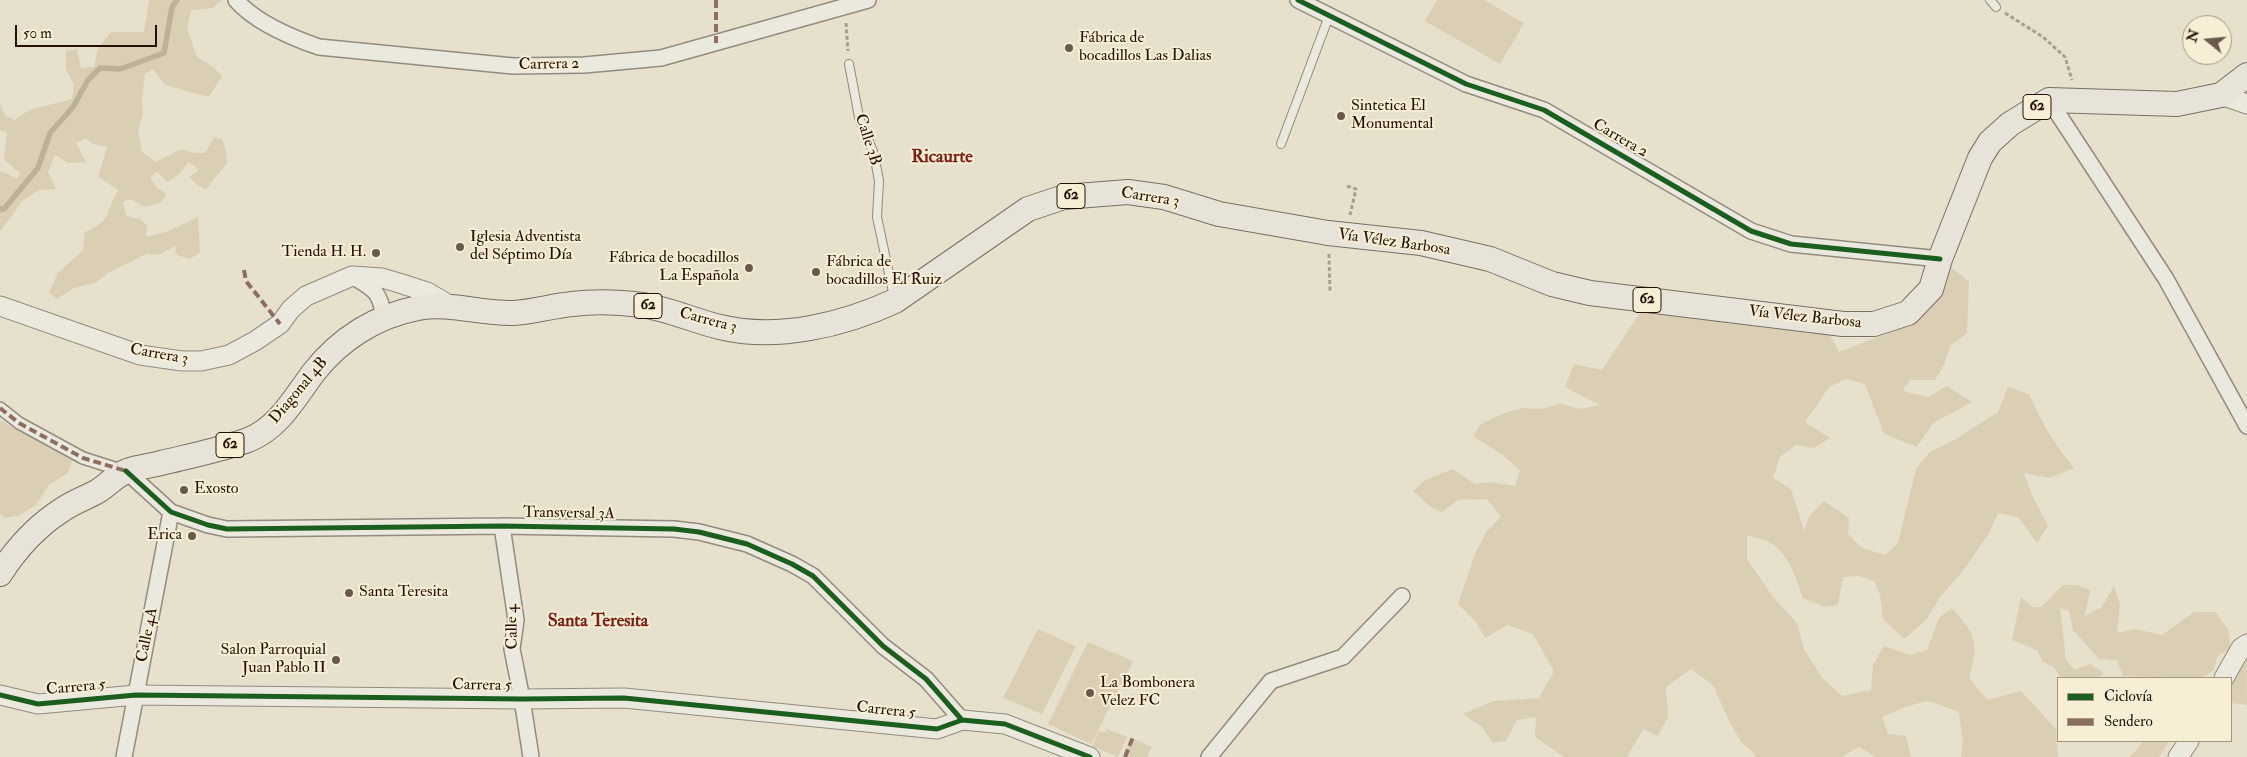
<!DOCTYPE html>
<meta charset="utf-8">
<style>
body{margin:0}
#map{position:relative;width:2247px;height:757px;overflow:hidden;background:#e7e0cc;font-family:"IM FELL Double Pica",serif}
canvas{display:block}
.legend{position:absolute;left:2057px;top:677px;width:175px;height:65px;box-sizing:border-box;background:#f7eed6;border:1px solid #a39582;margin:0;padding:6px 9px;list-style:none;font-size:15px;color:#251005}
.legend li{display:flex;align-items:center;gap:10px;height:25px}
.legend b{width:25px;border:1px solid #a39582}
.north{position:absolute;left:2182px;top:15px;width:50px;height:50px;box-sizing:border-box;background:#f7eed6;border:1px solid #a39582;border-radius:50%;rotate:287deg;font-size:14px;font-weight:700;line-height:20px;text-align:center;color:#251005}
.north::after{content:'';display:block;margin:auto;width:18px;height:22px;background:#69594b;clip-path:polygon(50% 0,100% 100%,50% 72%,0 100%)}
.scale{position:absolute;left:15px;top:25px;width:142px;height:22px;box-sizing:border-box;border:2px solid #251005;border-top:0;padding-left:6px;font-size:15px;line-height:18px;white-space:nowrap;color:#251005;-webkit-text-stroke:4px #f7eed6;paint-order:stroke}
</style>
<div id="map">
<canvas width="2247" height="757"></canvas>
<ul class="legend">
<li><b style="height:6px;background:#1b5e20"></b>Ciclovía</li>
<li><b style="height:6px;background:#8d6e63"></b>Sendero</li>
</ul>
<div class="north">N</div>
<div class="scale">50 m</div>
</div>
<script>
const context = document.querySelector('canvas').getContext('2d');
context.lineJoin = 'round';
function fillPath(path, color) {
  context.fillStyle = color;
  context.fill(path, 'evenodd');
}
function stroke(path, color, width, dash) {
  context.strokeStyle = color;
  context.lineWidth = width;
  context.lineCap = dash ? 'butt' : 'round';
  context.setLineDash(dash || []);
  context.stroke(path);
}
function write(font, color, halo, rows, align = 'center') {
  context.font = font + ' "IM FELL Double Pica",serif';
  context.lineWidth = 4;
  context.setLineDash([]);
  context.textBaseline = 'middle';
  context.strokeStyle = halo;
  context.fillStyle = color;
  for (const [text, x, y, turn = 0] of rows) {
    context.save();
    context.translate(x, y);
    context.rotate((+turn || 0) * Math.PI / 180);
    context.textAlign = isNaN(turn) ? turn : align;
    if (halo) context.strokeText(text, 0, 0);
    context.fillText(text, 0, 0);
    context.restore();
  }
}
fillPath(new Path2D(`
 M149,0H222L213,8L191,10L187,29L197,57L213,67L222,76L209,97L165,85L153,69L145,74L142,98L143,114L138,130L142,152L155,162L182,149L195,153H205L214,137L222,139L226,151L227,163L206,189L197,185L189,177L199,170L189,162L180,173L168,182L157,172L150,177L157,188L167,194L160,203L145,207L130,199L123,202L126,216L140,219L147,226L146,237L169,231L198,217L200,252L190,259L177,255L175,246L158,255L147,254L108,273L97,282L74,288L57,299L49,292L58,273L83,250L85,232C113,221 105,210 119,190L98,177L107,147L93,144L86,138L76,143L86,162L69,163L55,155L48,172L56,189L39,190L21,202L15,212L0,231V171L17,178L20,173L4,160L7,132L0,130V104L5,115L15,120L29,110L72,99L74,85L66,69V51L77,49L81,68L94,67L98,48L111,32H144Z
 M1437,0H1484L1524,23L1500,64L1425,21Z
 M1949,265L1969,282L1967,333L1951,345L1944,365L1935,380H1910L1903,391L1928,397L1947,386L1972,402L1933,423L1917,447L1884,434L1865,384L1846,379L1829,387L1805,422L1830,438L1814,448L1796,445L1780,457L1773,478L1791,489L1804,531L1809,517L1824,501L1849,518L1848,534L1862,548L1885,555L1898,543L1916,469L1930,452L1954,440L1998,412L2008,387L2029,394C2041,422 2055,445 2074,468L2049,478L2024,473L2032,495L2048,526L2037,543L2018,517L1998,513L1988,535L1962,572L1940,597L1927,619L1904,639L1883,619L1880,595L1874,581L1859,576L1843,577L1838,605L1824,607L1803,598C1796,577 1788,551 1767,541C1761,538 1753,537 1747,536V559L1773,597L1797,623L1804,649L1822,678L1842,696L1871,690L1873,665L1884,646L1910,655L1927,650L1939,618L1952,608C1977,637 1979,641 1969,678L1987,700L2021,691L2056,729L2058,757H1961L1963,742L1959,712L1928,701L1908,706L1882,717L1888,734L1906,736L1911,757H1876L1859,747L1841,757H1753L1756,755L1741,742L1728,719L1713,685L1691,669L1666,687L1668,717L1658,736L1643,729L1627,757H1564L1535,737L1536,717L1517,720L1506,741L1493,743L1482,727L1463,714L1494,701L1539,698L1554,671L1533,634L1508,625L1485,638L1476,622L1458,604L1475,554L1486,532L1501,517L1487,499L1458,500L1442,512L1432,508L1413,491L1425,480L1453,469L1475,484L1489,482L1515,486L1520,470L1504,456L1473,436L1481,424L1501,414L1523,408L1540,409L1561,404L1581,409L1600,405L1565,387L1574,364L1602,370L1642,310C1704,321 1767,328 1830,335L1839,352L1891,332L1929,310Z
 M0,420C23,435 49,444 73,459L68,473L49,485L36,505L18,516L5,518L0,513Z
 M2063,585H2077L2090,590L2085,616L2101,608L2114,586L2120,604L2117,633L2135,629L2162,635L2194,612H2215L2228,629L2231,649L2217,656L2214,670L2201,678L2123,676L2117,660L2099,659L2073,630L2069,611L2060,608L2066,659L2074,670L2090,664L2104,673L2099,678H2061L2054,667L2043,662L2037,650L2012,640L2021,597L2032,607H2041Z
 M1038,629L1076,646L1042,714L1003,698Z
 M2246,632L2247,705L2231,703C2231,678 2234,654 2246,632Z
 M1088,642L1133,661L1091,744L1048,724Z
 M1107,729L1127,737L1118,757L1092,746L1099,731L1104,733Z
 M1131,738L1152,747L1147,757H1123Z
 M2144,741H2169L2159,757H2130Z`), '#dacfb4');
stroke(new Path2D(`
 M0,209H4L38,168L50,133L73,107L88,80L100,68L120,69L164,53L172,7L177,0`), '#beb197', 5.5);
const service = new Path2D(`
 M1990,0L1996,7
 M849,64L859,117L874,154L879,181L877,217L894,297
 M1281,144L1329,16`);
const pedestrian = new Path2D(`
 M0,408L19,423L83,458L124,471`);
const minor = new Path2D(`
 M236,0C255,22 293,38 319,47L513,66L584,65L661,58L868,0
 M1298,0L1466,84L1544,110L1751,231L1791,244L1940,259
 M2049,100L2166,279L2247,426
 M352,276C374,289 380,291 384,318
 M126,471L171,512L208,525L227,529L502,526L674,529L699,532L747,544L792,564L813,576L883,646L926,679L962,720
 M502,526L516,620L512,649L522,699L531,757
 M124,757L171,512
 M1209,757L1271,681L1343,657L1402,596`);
const tertiary = new Path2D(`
 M2221,95L2247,104
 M0,306L140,355L182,361H201L229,355L255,341L280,324L291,309L306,296L352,276L382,278L399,283L427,292L451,306
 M2224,678L2241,648L2247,644
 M0,695L38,704L136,695L522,699L624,698L937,729L962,720L1005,724L1090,757
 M2178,757L2189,741`);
const primary = new Path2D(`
 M0,574C16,549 37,526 62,510C73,502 86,498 98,491C108,485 116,475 127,471C137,467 150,466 161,463C190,456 220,450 248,440C279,428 295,397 314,372C340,339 376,316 418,308C450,302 481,314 513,313C533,312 552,306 572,304C596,301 619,302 642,305C669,309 694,321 720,327C777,341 843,325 895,301L1028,209L1064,197L1128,192L1164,197L1219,214L1328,233L1421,243L1490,259L1552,284L1590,293L1843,324H1874L1908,313L1931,289L1940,259L1980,158L1990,142L2010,124L2049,100L2177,104L2221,95L2247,75`);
stroke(service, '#928b7f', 10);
stroke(pedestrian, '#928b7f', 14);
stroke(minor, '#928b7f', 18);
stroke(tertiary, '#928b7f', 21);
stroke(primary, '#776f64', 26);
stroke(new Path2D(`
 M2005,13L2043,37L2065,57L2072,80
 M846,23L848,51
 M1347,186L1356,189L1350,215
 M1329,254L1330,293`), '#a49f96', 3, [4, 2.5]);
stroke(service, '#ebe8de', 8);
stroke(pedestrian, '#ebe8de', 11);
stroke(minor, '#ebe8de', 15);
stroke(tertiary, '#ebe8de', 19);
stroke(primary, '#e8e3d8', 24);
stroke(new Path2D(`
 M716,0V43
 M244,270L246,281L280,324
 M0,408L19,423L83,458L126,471
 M1125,757L1133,737`), '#8d6e63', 4, [8, 4]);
stroke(new Path2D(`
 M1298,0L1466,84L1544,110L1751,231L1791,244L1940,259
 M126,471L171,512L208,525L227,529L502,526L674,529L699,532L747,544L792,564L813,576L883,646L926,679L962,720
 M0,695L38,704L136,695L522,699L624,698L937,729L962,720L1005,724L1090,757`), '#1b5e20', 5);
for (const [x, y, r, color] of [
 [1069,48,5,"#69594b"],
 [1341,116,5,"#69594b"],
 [460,247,5,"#69594b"],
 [376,253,5,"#69594b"],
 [749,268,5,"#69594b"],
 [816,272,5,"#69594b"],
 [184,490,5,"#69594b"],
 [192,536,5,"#69594b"],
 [349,593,5,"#69594b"],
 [336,660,5,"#69594b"],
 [1090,693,5,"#69594b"]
]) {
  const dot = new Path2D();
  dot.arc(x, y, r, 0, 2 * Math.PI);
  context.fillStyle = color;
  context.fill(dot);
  stroke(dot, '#f7eed6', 2);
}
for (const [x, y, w] of [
 [2037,107,28],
 [1071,196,28],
 [1647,300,28],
 [648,306,28],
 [230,445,28]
]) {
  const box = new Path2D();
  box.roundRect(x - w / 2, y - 12.5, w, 25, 4);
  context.fillStyle = '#f7eed6';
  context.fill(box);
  stroke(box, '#251005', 1);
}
write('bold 15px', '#251005', null, [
 ["62",2037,107],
 ["62",1071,196],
 ["62",1647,300],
 ["62",648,306],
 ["62",230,445]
]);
write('16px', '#251005', '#f7eed6', [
 ["Fábrica de",1079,39],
 ["bocadillos Las Dalias",1079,57],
 ["Sintetica El",1351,107],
 ["Monumental",1351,125],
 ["Iglesia Adventista",470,238],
 ["del Séptimo Día",470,256],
 ["Tienda H. H.",366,253,"right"],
 ["Fábrica de bocadillos",739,259,"right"],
 ["La Española",739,277,"right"],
 ["Fábrica de",826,263],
 ["bocadillos El Ruiz",826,281],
 ["Exosto",194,490],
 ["Erica",182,536,"right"],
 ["Santa Teresita",359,593],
 ["Salon Parroquial",326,651,"right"],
 ["Juan Pablo II",326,669,"right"],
 ["La Bombonera",1100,684],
 ["Velez FC",1100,702]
], 'left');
write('16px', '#251005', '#f7eed6', [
 ["Carrera 2",549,65,-1],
 ["Carrera 2",1620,139,30],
 ["Calle 3B",867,140,72],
 ["Carrera 3",1150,198,9],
 ["Vía Vélez Barbosa",1394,243,8],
 ["Vía Vélez Barbosa",1805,318,6],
 ["Carrera 3",708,321,15],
 ["Carrera 3",159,355,10],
 ["Diagonal 4B",299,391,-50],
 ["Transversal 3A",569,514,1],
 ["Calle 4",513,627,-91],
 ["Calle 4A",148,635,-79],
 ["Carrera 5",482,686,1],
 ["Carrera 5",76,688,-5],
 ["Carrera 5",886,711,6]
]);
write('bold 18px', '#7a1f14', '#f7eed6', [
 ["Ricaurte",942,158],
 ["Santa Teresita",598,622]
]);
</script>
